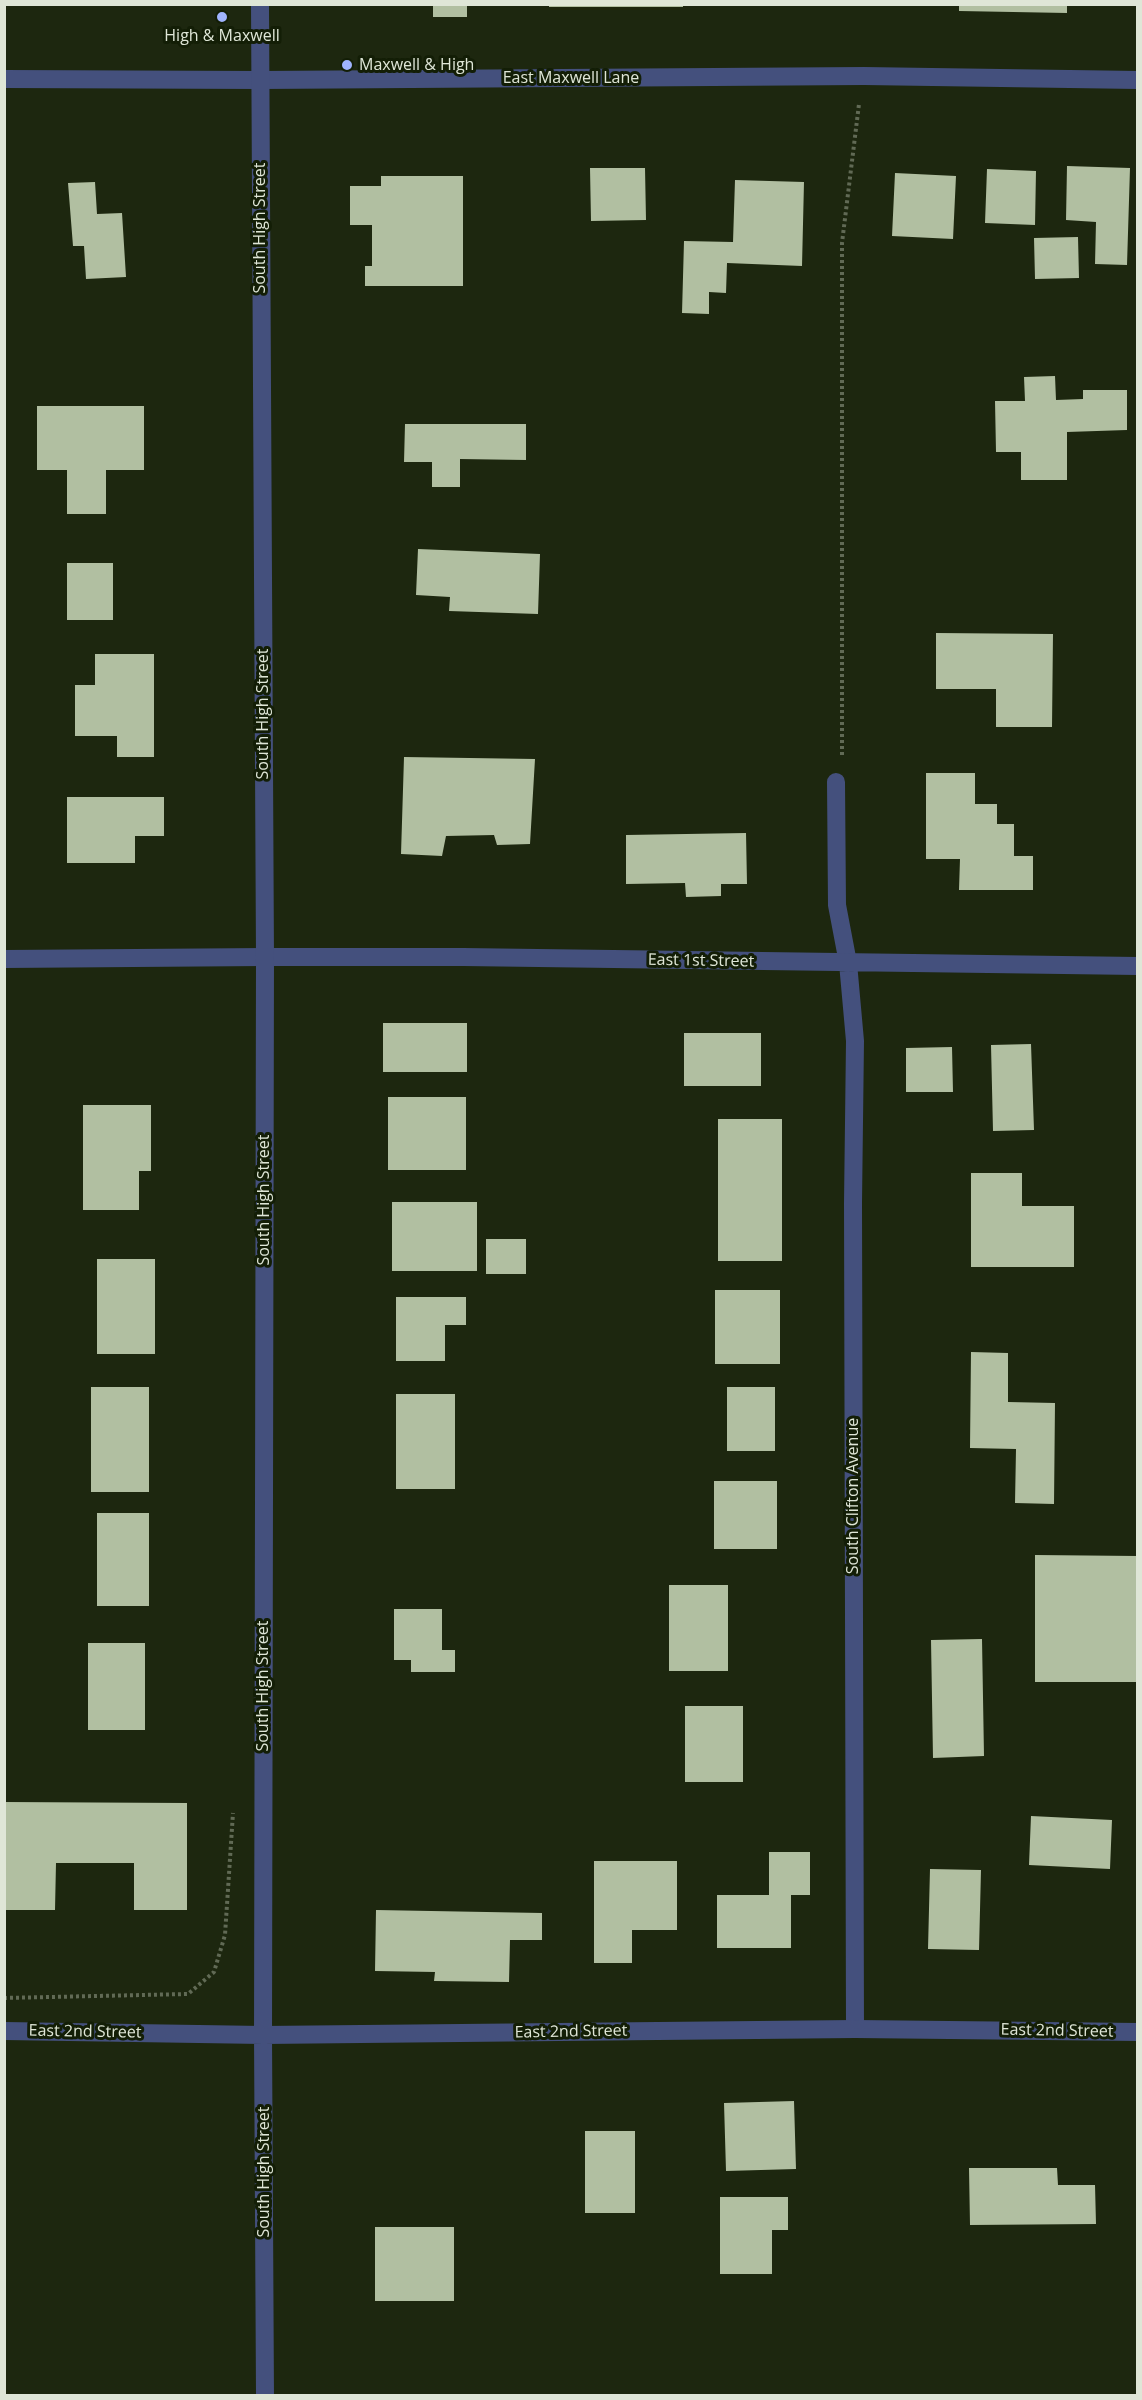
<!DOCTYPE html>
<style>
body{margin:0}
#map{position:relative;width:1142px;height:2400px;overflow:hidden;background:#1d270f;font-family:"Open Sans",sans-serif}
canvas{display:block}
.frame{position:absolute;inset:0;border:6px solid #dfe6d7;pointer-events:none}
</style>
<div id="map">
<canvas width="1142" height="2400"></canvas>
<div class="frame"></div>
</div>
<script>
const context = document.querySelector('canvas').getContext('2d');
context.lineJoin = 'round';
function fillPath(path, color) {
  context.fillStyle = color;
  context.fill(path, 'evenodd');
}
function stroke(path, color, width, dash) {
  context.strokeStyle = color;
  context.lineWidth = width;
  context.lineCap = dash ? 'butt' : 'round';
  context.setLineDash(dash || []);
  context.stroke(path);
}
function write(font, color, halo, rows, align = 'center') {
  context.font = font + ' "Open Sans",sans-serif';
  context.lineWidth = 6;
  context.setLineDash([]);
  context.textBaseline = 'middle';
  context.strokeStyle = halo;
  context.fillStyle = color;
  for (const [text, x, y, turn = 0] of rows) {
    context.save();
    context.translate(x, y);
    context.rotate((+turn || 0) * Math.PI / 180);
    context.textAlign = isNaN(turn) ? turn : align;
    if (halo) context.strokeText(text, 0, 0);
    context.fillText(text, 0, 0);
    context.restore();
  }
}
fillPath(new Path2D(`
 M433,4H467V17H433Z
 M549,4H683V7H549Z
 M959,4H1067V13L959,11Z
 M1067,166L1130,168L1127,265L1095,264L1096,222L1066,220Z
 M590,168H645L646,220L591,221Z
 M987,169L1036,171L1035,225L985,223Z
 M895,173L956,176L953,239L892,236Z
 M381,176H463V286H365V266H372V225H350V186H381Z
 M735,180L804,182L802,266L727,263L726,293L709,292V314L682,313L684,241L733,242Z
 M95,182L97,214L122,213L126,277L86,279L84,246H73L68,183Z
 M1078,237L1079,278L1035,279L1034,238Z
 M1055,376L1056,400L1083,399V390H1127V430L1067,432V480H1021V452H996L995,401H1025L1024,377Z
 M37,406H144V470H106V514H67V470H37Z
 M405,424H526V460L460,459V487H432V462H404Z
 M418,549L540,554L538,614L449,611L450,597L416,595Z
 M67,563H113V620H67Z
 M936,633L1053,634L1052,727H996V689H936Z
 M95,654H154V757H117V736H75V685H95Z
 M404,757L535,759L530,844L497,845L494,835L446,836L442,856L401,854Z
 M926,773H975V804H997V824H1014V856H1033V890H959L960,859H926Z
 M67,797H164V836H135V863H67Z
 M746,833L747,884H721V896L686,897L685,883L626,884V835Z
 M383,1023H467V1072H383Z
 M684,1033H761V1086H684Z
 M1031,1044L1034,1130L993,1131L991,1045Z
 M952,1047L953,1092H906V1048Z
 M388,1097H466V1170H388Z
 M83,1105H151V1171H139V1210H83Z
 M718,1119H782V1261H718Z
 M971,1173H1022V1206H1074V1267H971Z
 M392,1202H477V1271H392Z
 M486,1239H526V1274H486Z
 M97,1259H155V1354H97Z
 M715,1290H780V1364H715Z
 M396,1297H466V1325H445V1361H396Z
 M971,1352L1008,1353V1402L1055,1403L1054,1504L1015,1503L1016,1449L970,1448Z
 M91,1387H149V1492H91Z
 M727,1387H775V1451H727Z
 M396,1394H455V1489H396Z
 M714,1481H777V1549H714Z
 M97,1513H149V1606H97Z
 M1035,1555L1138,1556V1682H1035Z
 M669,1585H728V1671H669Z
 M394,1609H442V1650H455V1672H411V1660H394Z
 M982,1639L984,1756L933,1758L931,1640Z
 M88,1643H145V1730H88Z
 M685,1706H743V1782H685Z
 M4,1802L187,1803V1910H134V1863H56L55,1910H4Z
 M1031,1816L1112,1820L1110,1869L1029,1865Z
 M769,1852H810V1895H791V1948H717V1895H769Z
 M594,1861H677V1930H632V1963H594Z
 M930,1869L981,1870L979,1950L928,1949Z
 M376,1910L542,1913V1940H510L509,1982L434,1981L435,1972L375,1971Z
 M794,2101L796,2169L726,2171L724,2103Z
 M585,2131H635V2213H585Z
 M969,2168H1057L1058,2185H1095L1096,2224L970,2225Z
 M720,2197H788V2230H772V2274H720Z
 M375,2227H454V2301H375Z`), '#b1bfa1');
stroke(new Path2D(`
 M842,755V243L859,104
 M4,1998L188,1994L214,1972L225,1935L233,1813`), '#616a55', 4, [3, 3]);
stroke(new Path2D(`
 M836,782L837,905L848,963
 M4,959L265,957`), '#44507d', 18);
stroke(new Path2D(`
 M4,79L260,80L864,76L1138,80
 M265,957H463L1138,966
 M848,963L855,1041L853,1203L855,2029`), '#44507d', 18);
stroke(new Path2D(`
 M260,4L265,957L263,2035L265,2396
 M4,2031L263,2035L855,2029L1138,2032`), '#44507d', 18);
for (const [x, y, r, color] of [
 [222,17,6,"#9fb3fd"],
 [347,65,6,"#9fb3fd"]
]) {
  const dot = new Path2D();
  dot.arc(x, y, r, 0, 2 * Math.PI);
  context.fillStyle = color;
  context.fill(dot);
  stroke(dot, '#131e06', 2);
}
write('16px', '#dfe6d7', '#131e06', [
 ["High & Maxwell",222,36],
 ["Maxwell & High",359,65,"left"]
]);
write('16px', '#dfe6d7', '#131e06', [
 ["East Maxwell Lane",571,78],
 ["South High Street",260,228,-90],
 ["South High Street",263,714,-90],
 ["East 1st Street",701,961,1],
 ["South High Street",264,1200,-90],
 ["South Clifton Avenue",853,1496,-90],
 ["South High Street",263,1686,-90],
 ["East 2nd Street",1057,2031,1],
 ["East 2nd Street",85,2032,1],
 ["East 2nd Street",571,2032,-1],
 ["South High Street",264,2172,-90]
]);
</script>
